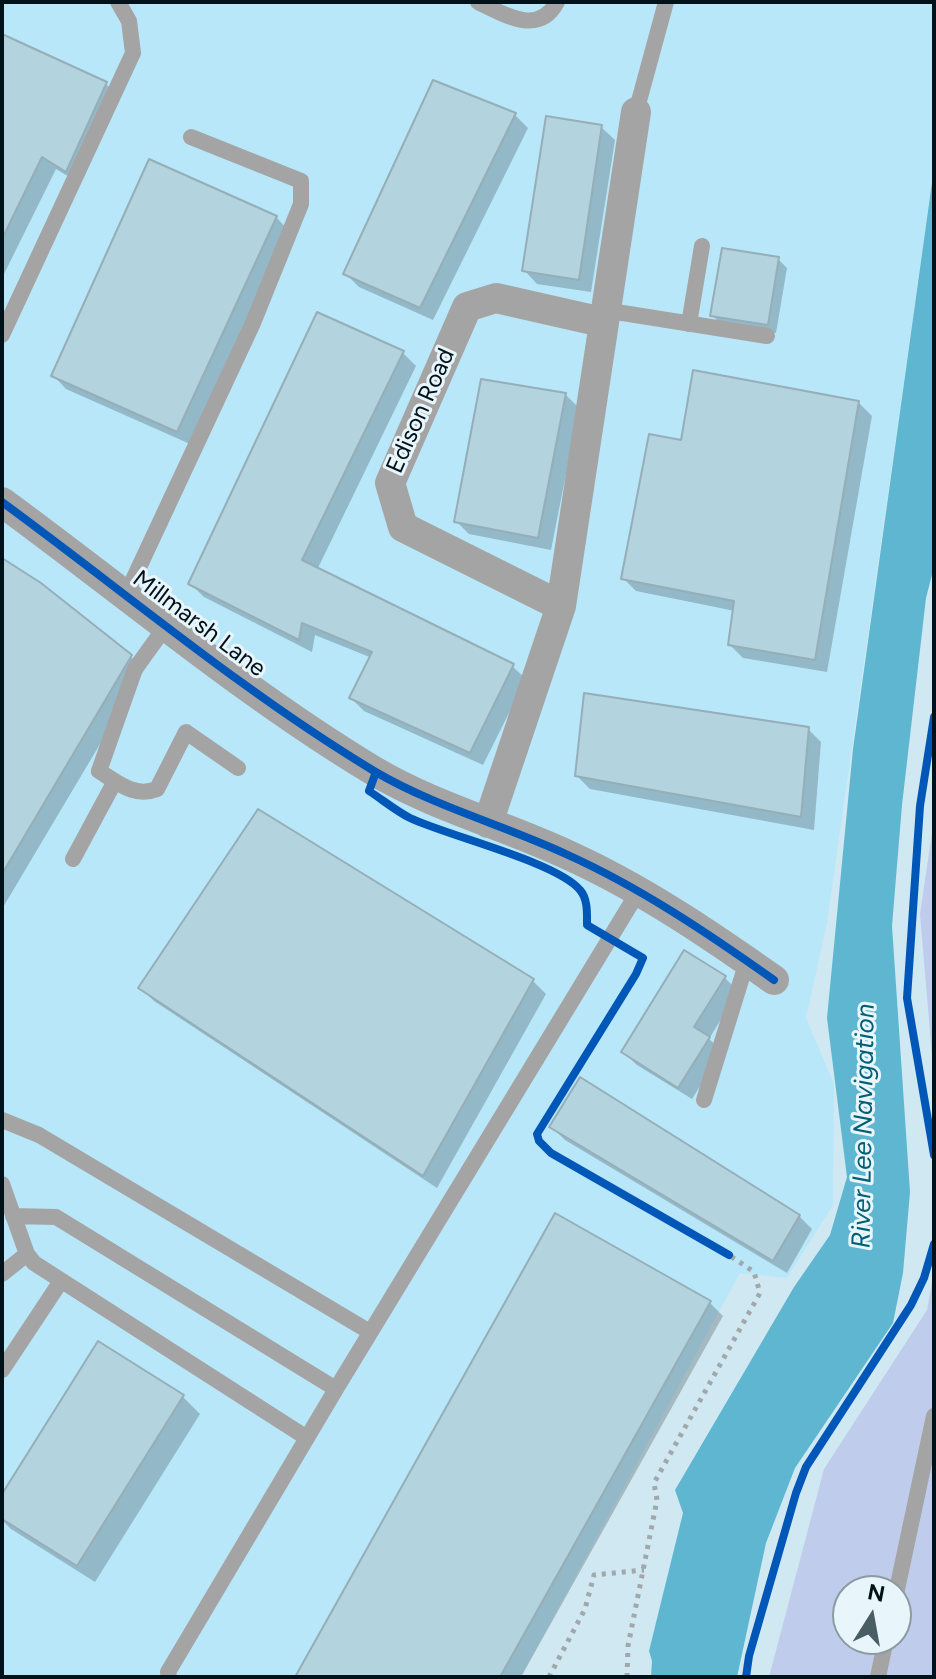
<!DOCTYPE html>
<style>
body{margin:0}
#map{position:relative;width:936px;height:1679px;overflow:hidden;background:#d0e8f1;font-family:Figtree,sans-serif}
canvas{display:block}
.frame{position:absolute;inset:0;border:4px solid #001219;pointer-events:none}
.north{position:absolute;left:832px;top:1575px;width:80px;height:80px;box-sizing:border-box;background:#e8f6fb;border:2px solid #8b9ba1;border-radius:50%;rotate:11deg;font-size:22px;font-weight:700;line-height:32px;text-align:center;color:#001219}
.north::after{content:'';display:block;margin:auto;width:28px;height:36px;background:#495d65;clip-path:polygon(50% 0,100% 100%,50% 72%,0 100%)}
</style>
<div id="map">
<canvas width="936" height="1679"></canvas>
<div class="frame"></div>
<div class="north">N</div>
</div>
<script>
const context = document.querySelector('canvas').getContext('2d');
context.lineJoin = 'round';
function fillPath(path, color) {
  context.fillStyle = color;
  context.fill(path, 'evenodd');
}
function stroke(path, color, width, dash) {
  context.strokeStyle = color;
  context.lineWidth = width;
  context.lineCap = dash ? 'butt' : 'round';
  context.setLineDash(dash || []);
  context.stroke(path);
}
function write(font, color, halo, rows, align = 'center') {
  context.font = font + ' Figtree,sans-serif';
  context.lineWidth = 6;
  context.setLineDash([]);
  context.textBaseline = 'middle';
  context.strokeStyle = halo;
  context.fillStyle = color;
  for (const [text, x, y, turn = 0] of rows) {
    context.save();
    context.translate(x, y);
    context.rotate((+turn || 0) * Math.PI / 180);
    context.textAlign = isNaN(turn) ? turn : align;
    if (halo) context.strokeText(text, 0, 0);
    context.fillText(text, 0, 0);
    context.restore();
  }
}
fillPath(new Path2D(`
 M2,2H934V168L827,923L806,1018L834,1084L833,1205L787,1278L740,1273L521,1677H2Z`), '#b8e7f9');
fillPath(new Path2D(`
 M934,819V1080L920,914Z
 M934,1272V1677H769L824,1469L927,1310ZM848,1591H896V1639H848Z`), '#c0ccec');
fillPath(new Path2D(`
 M934,168V567L926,598L902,805L892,926L910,1192L903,1273L893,1323L795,1468L766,1543L737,1677H651L652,1661L649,1651L683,1513L675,1490L794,1287L830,1235L847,1177L827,1018L853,749Z`), '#5eb6d0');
fillPath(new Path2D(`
 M2,36L106,84L119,97L79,183L56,169L2,278Z
 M515,115L528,128L433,320L359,287L346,274Z
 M601,127L615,140L591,292L537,284L524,270Z
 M276,217L289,231L190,444L66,389L53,375Z
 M778,259L787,268L776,333L721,324L712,315Z
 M403,353L416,366L317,570L512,666L526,679L483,765L364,711L351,698L372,658L315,635L312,652L204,597L191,584Z
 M566,395L579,408L551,550L469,534L456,521Z
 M858,402L872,416L827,672L743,658L730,645L735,611L636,591L623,578Z
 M2,561L130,656L144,670L2,909Z
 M808,729L821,742L814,830L590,789L577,776Z
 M258,812L533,981L546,994L437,1188L154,1001L140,987Z
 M685,953L725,978L738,991L709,1039L722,1051L692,1099L637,1065L623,1052Z
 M552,1127L799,1216L812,1229L787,1273L565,1140Z
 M710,1303L723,1316L521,1677H297Z
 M98,1344L183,1397L200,1414L95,1582L11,1529L2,1520V1498Z`), '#0003');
const building = new Path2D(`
 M2,34L107,82L66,172L42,157L2,239Z
 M433,80L516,113L420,308L343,274Z
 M546,116L602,125L579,280L522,271Z
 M149,159L277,216L177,432L51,376Z
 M722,248L779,257L768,325L710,316Z
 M317,312L404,351L302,560L514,664L470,753L349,698L372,652L302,623L299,640L188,584Z
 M693,370L859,401L815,660L728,645L734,601L621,579L649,434L681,440Z
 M481,379L566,393L538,538L454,522Z
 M2,558L41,583L132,655L2,874Z
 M584,693L809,727L801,817L575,776Z
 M258,809L534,979L423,1176L138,988Z
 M684,950L726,976L694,1027L710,1037L678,1088L621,1052Z
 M580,1077L800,1215L773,1261L549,1127Z
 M555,1213L711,1301L500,1677H295Z
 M98,1341L184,1395L77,1566L2,1519V1494Z`);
fillPath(building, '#b3d3de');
stroke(building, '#95aeb7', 2);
stroke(new Path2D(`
 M549,1677L585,1609L594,1575L644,1570
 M627,1677L628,1646L657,1500L654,1483L760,1293L754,1272L729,1255`), '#a1a7aa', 5, [4, 6]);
stroke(new Path2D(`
 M478,2C505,15 539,36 557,2
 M636,112L666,2
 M604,310L767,336
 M689,324L702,246
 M2,335L133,53L129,21L118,2
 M126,595L253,323L301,204V181L191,137
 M166,626L135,669L99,771C118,783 135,798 157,789L186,732L238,768
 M73,859L115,781
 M704,1100L747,961
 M2,1120L39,1135L370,1332
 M2,1184L27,1254L34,1263L307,1438
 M13,1216L56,1217L336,1389
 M2,1274L27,1254
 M2,1370L61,1281
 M896,1594L934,1416
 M169,1677L168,1672L336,1389L638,892
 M878,1677L886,1639`), '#a5a4a4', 16);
stroke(new Path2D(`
 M2,502C125,592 243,692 374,771C435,807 504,825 568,855C641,888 709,934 774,980
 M561,606L403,527L390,483L467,307L496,298L602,322
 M488,823L561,606L636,112`), '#a5a4a4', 30);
stroke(new Path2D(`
 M2,502C125,592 243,692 374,771C435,807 504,825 568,855C641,888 709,934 774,980
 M934,717L920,806L907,998L934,1155
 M376,772L369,791C383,800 396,811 410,818C448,836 557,862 580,890C588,899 587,914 587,925L643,958L636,974L537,1134L539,1141L551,1153L729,1255
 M746,1677L749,1656L796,1493L806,1467L911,1305L924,1278L934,1244`), '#0057b8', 8);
write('24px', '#001219', '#e8f6fb', [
 ["Edison Road",421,411,-66],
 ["Millmarsh Lane",199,624,37]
]);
write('italic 26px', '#005f76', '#e8f6fb', [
 ["River Lee Navigation",864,1126,-89]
]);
</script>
